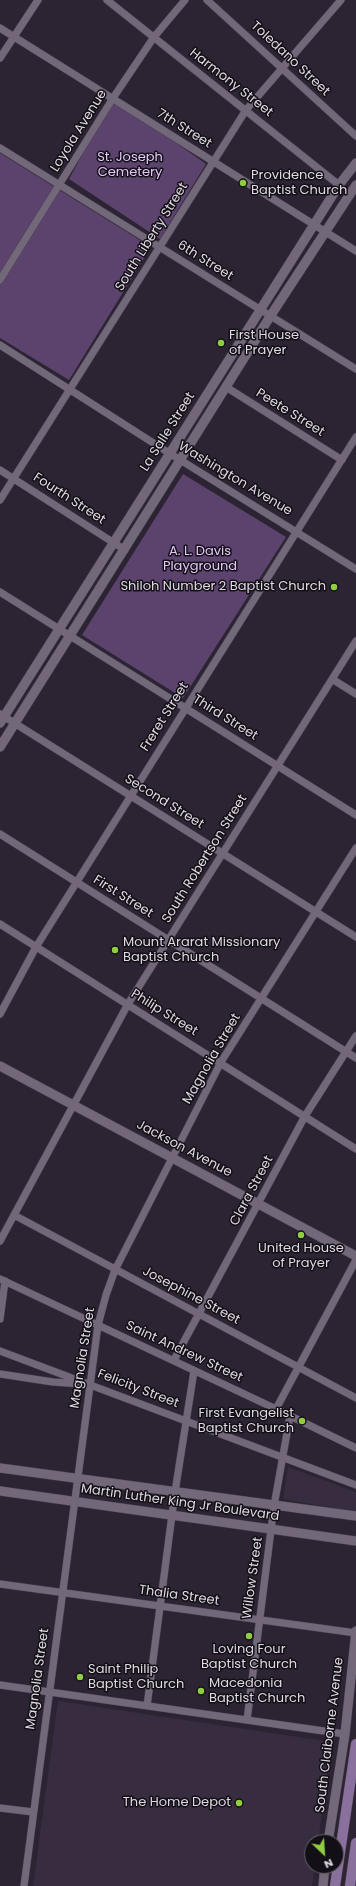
<!DOCTYPE html>
<style>
body{margin:0}
#map{position:relative;width:356px;height:1886px;overflow:hidden;background:#2c2433;font-family:Poppins,sans-serif}
canvas{display:block}
.north{position:absolute;left:304px;top:1834px;width:40px;height:40px;box-sizing:border-box;background:#130f16;border:1px solid #656068;border-radius:50%;rotate:155deg;font-size:11px;font-weight:700;line-height:16px;text-align:center;color:#dfd9e3}
.north::after{content:'';display:block;margin:auto;width:14px;height:18px;background:#90cd41;clip-path:polygon(50% 0,100% 100%,50% 72%,0 100%)}
</style>
<div id="map">
<canvas width="356" height="1886"></canvas>
<div class="north">N</div>
</div>
<script>
const context = document.querySelector('canvas').getContext('2d');
context.lineJoin = 'round';
function fillPath(path, color) {
  context.fillStyle = color;
  context.fill(path, 'evenodd');
}
function stroke(path, color, width, dash) {
  context.strokeStyle = color;
  context.lineWidth = width;
  context.lineCap = dash ? 'butt' : 'round';
  context.setLineDash(dash || []);
  context.stroke(path);
}
function write(font, color, halo, rows, align = 'center') {
  context.font = font + ' Poppins,sans-serif';
  context.lineWidth = 3;
  context.setLineDash([]);
  context.textBaseline = 'middle';
  context.strokeStyle = halo;
  context.fillStyle = color;
  for (const [text, x, y, turn = 0] of rows) {
    context.save();
    context.translate(x, y);
    context.rotate((+turn || 0) * Math.PI / 180);
    context.textAlign = isNaN(turn) ? turn : align;
    if (halo) context.strokeText(text, 0, 0);
    context.fillText(text, 0, 0);
    context.restore();
  }
}
fillPath(new Path2D(`
 M288,1467L356,1492V1512L283,1499Z
 M58,1701L332,1742L318,1842H312V1866H315L312,1886H33Z`), '#372c40');
fillPath(new Path2D(`
 M113,98L206,164L160,239L69,179Z
 M0,153L151,247L69,380L0,338Z
 M183,474L286,537L183,698L82,635Z`), '#5b436d');
const street = new Path2D(`
 M107,0L339,185
 M207,0L356,136
 M0,28L356,251
 M0,58L38,0
 M0,148L356,369
 M0,280L113,98L154,37L185,0
 M0,345L169,453L356,569
 M226,387L342,460
 M0,470L125,550
 M0,500L246,110L341,0
 M0,592L356,815
 M332,679L356,694
 M0,714L356,937
 M0,834L356,1058
 M0,924L356,1149
 M0,1014L36,947L356,437
 M14,1215L356,1398
 M0,1241L128,1004L356,641
 M0,1279L276,1409L356,1448
 M0,1319L5,1281
 M0,1351L356,1485
 M174,1360L305,1116L356,1036
 M0,1374L53,1382L83,1384
 M276,1409L356,1260
 M0,1584L356,1633
 M0,1685L345,1734
 M147,1706L175,1492L194,1371
 M247,1720L274,1506L290,1416
 M0,1808L33,1812
 M24,1886L98,1325L106,1295L115,1270L221,1062L356,848`);
const secondary = new Path2D(`
 M0,723L339,185L356,163
 M0,747L271,315L356,185
 M0,1066L356,1256
 M0,1468L356,1516
 M0,1491L356,1541
 M328,1842L345,1734L356,1631
 M323,1886L325,1866`);
const primary = new Path2D(`
 M335,1886L356,1744
 M350,1886L356,1843`);
stroke(street, '#4a424f', 8);
stroke(secondary, '#4a424f', 10);
stroke(primary, '#4a424f', 11);
stroke(street, '#72687a', 7);
stroke(secondary, '#72687a', 9);
stroke(primary, '#8a719d', 10);
for (const [x, y, r, color] of [
 [243,183,4,"#90cd41"],
 [221,343,4,"#90cd41"],
 [334,587,4,"#90cd41"],
 [115,950,4,"#90cd41"],
 [301,1235,4,"#90cd41"],
 [302,1421,4,"#90cd41"],
 [249,1636,4,"#90cd41"],
 [80,1677,4,"#90cd41"],
 [201,1691,4,"#90cd41"],
 [239,1803,4,"#90cd41"]
]) {
  const dot = new Path2D();
  dot.arc(x, y, r, 0, 2 * Math.PI);
  context.fillStyle = color;
  context.fill(dot);
  stroke(dot, '#130f16', 1.5);
}
write('13px', '#dfd9e3', '#130f16', [
 ["Toledano Street",290,59,43],
 ["Harmony Street",231,83,38],
 ["7th Street",184,129,32],
 ["Loyola Avenue",79,131,-58],
 ["South Liberty Street",152,237,-58],
 ["6th Street",205,261,32],
 ["Peete Street",290,413,32],
 ["La Salle Street",168,432,-58],
 ["Washington Avenue",235,479,31],
 ["Fourth Street",69,499,33],
 ["Freret Street",165,717,-58],
 ["Third Street",225,718,32],
 ["Second Street",164,802,32],
 ["South Robertson Street",205,859,-58],
 ["First Street",123,897,32],
 ["Philip Street",164,1013,32],
 ["Magnolia Street",212,1059,-60],
 ["Jackson Avenue",184,1149,28],
 ["Clara Street",252,1191,-62],
 ["Josephine Street",191,1296,28],
 ["Saint Andrew Street",184,1352,25],
 ["Magnolia Street",83,1358,-81],
 ["Felicity Street",138,1389,21],
 ["Martin Luther King Jr Boulevard",180,1503,8],
 ["Willow Street",253,1578,-82],
 ["Thalia Street",179,1596,8],
 ["Magnolia Street",38,1679,-82],
 ["South Claiborne Avenue",330,1735,-83]
]);
write('13px', '#e3c8f9', '#130f16', [
 ["St. Joseph",130,158],
 ["Cemetery",130,173],
 ["A. L. Davis",200,552],
 ["Playground",200,567]
]);
write('13px', '#dfd9e3', '#130f16', [
 ["Providence",251,176],
 ["Baptist Church",251,191],
 ["First House",229,336],
 ["of Prayer",229,351],
 ["Shiloh Number 2 Baptist Church",326,587,"right"],
 ["Mount Ararat Missionary",123,943],
 ["Baptist Church",123,958],
 ["United House",301,1249,"center"],
 ["of Prayer",301,1264,"center"],
 ["First Evangelist",294,1414,"right"],
 ["Baptist Church",294,1429,"right"],
 ["Loving Four",249,1650,"center"],
 ["Baptist Church",249,1665,"center"],
 ["Saint Philip",88,1670],
 ["Baptist Church",88,1685],
 ["Macedonia",209,1684],
 ["Baptist Church",209,1699],
 ["The Home Depot",231,1803,"right"]
], 'left');
</script>
